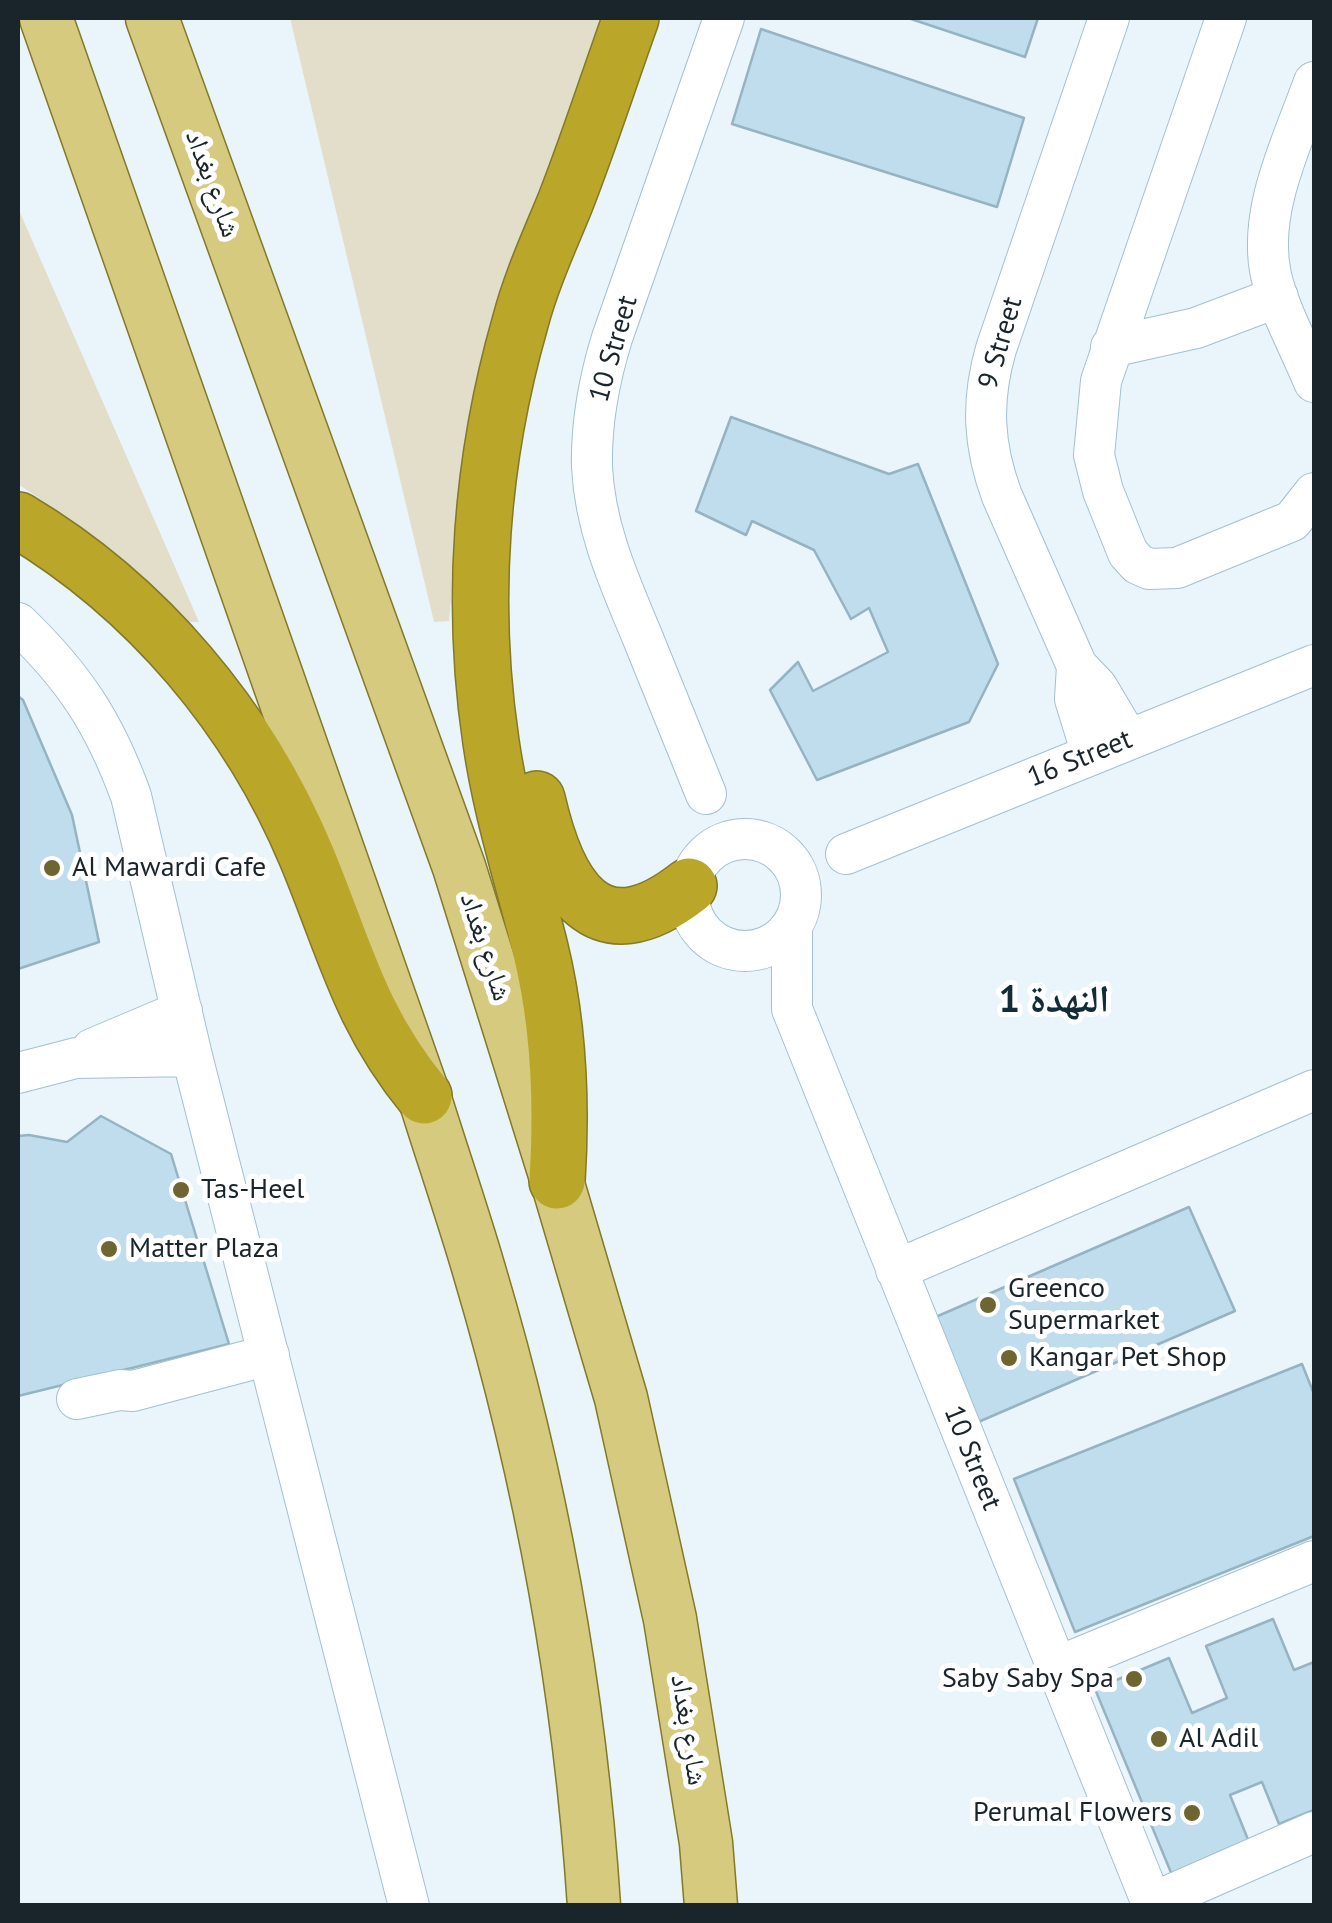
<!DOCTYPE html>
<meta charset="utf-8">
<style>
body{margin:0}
#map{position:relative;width:1332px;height:1923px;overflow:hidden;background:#e9f5fb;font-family:"PT Sans",sans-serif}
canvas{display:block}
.frame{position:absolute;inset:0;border:20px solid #1a252b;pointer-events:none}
</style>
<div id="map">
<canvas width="1332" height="1923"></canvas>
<div class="frame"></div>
</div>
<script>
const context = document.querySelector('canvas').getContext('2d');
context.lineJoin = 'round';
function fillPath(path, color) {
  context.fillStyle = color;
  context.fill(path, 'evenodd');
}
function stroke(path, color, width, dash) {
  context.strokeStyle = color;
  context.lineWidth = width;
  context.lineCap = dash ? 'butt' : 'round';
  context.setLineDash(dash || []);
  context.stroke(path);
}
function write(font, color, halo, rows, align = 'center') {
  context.font = font + ' "PT Sans","Noto Naskh Arabic",sans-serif';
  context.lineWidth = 10;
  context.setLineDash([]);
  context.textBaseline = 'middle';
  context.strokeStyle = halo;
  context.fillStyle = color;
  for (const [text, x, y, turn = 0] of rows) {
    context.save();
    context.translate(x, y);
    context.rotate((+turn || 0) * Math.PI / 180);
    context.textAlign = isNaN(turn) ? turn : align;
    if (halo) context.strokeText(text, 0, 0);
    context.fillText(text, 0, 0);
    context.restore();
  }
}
fillPath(new Path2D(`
 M290,18H610L456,544L449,621L434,622Z
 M18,208L199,622H183L83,528L18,484Z`), '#e2dec9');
const building = new Path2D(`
 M908,18H1038L1025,57Z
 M761,29L1024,118L997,207L732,124Z
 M731,417L889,474L918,464L998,664L969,722L817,780L770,690L798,662L813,691L888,652L869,608L851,619L814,550L752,521L746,535L696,511Z
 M18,696L23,700L72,815L99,942L18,969Z
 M101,1116L171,1154L229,1344L18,1396V1136L29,1135L67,1142Z
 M1189,1207L1235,1311L976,1423L931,1319Z
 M1302,1364L1314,1394V1536L1075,1632L1014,1479Z
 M1273,1619L1294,1670L1314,1662V1810L1279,1824L1262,1782L1230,1795L1249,1842L1172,1875L1095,1689L1169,1658L1192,1713L1227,1698L1206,1646Z`);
fillPath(building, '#bfdded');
stroke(building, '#96b3c2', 2.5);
const minor = new Path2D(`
 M1109,18L996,349C981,401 983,445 1002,496L1077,666L1097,687L1128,739
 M1226,18L1101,381L1094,455L1103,491L1128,553L1138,564L1149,569L1177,568L1292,521L1314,493
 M1314,82C1293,141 1257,211 1271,275C1279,311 1300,347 1314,382
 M1111,347L1196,328L1278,297
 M18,623C74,677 104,722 131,796L192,1056L409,1906
 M1077,666L1075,699L1092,754
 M706,794C685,741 663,689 642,636C619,581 595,528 592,467C591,422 599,380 612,338L724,18
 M689 895a56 56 0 1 1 112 0a56 56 0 1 1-112 0Z
 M846,854L1314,665
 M792,926V1009L1153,1906
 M92,1049L182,1011
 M18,1073L76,1058L192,1056
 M896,1270L1314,1090
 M77,1399L120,1390L133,1391L269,1355
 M1057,1667L1314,1561
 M1152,1903L1314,1832`);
const major = new Path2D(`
 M46,18L424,1096C442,1154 462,1212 479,1270C540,1475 580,1692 594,1906
 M152,18L459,867L557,1181L621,1398L670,1619L706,1843L711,1906`);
const highway = new Path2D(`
 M18,520C147,597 249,718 307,857C345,948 359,1017 424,1096
 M537,799C557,886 596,959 689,886
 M557,1181C562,1102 559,1025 540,948C523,879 501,812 491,742C470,602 481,459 520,323C531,281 549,242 565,203C589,142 609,79 631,18`);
stroke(minor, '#a3c0cf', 42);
stroke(major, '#827929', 55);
stroke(highway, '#827929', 58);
stroke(minor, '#fff', 40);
stroke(major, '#d6ca7e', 52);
stroke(highway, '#baa628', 55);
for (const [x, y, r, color] of [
 [52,868,10,"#6e6531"],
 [181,1190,10,"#6e6531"],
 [109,1249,10,"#6e6531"],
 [988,1305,10,"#6e6531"],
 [1009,1358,10,"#6e6531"],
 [1134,1679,10,"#6e6531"],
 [1159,1739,10,"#6e6531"],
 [1192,1813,10,"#6e6531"]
]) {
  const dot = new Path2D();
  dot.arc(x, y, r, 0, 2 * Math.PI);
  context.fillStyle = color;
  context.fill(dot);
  stroke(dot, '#fff', 4);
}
write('28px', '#1a252b', '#fff', [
 ["شارع بغداد",212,184,70],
 ["9 Street",1001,343,-74],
 ["10 Street",614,349,-74],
 ["16 Street",1080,759,-22],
 ["شارع بغداد",485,947,72],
 ["10 Street",972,1458,68],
 ["شارع بغداد",688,1730,81]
]);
write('28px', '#1a252b', '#fff', [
 ["Al Mawardi Cafe",72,868],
 ["Tas-Heel",201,1190],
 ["Matter Plaza",129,1249],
 ["Greenco",1008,1289],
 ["Supermarket",1008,1321],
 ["Kangar Pet Shop",1029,1358],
 ["Saby Saby Spa",1114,1679,"right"],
 ["Al Adil",1179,1739],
 ["Perumal Flowers",1172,1813,"right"]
], 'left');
write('bold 38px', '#132d38', '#fff', [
 ["النهدة 1",1054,1001]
]);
</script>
